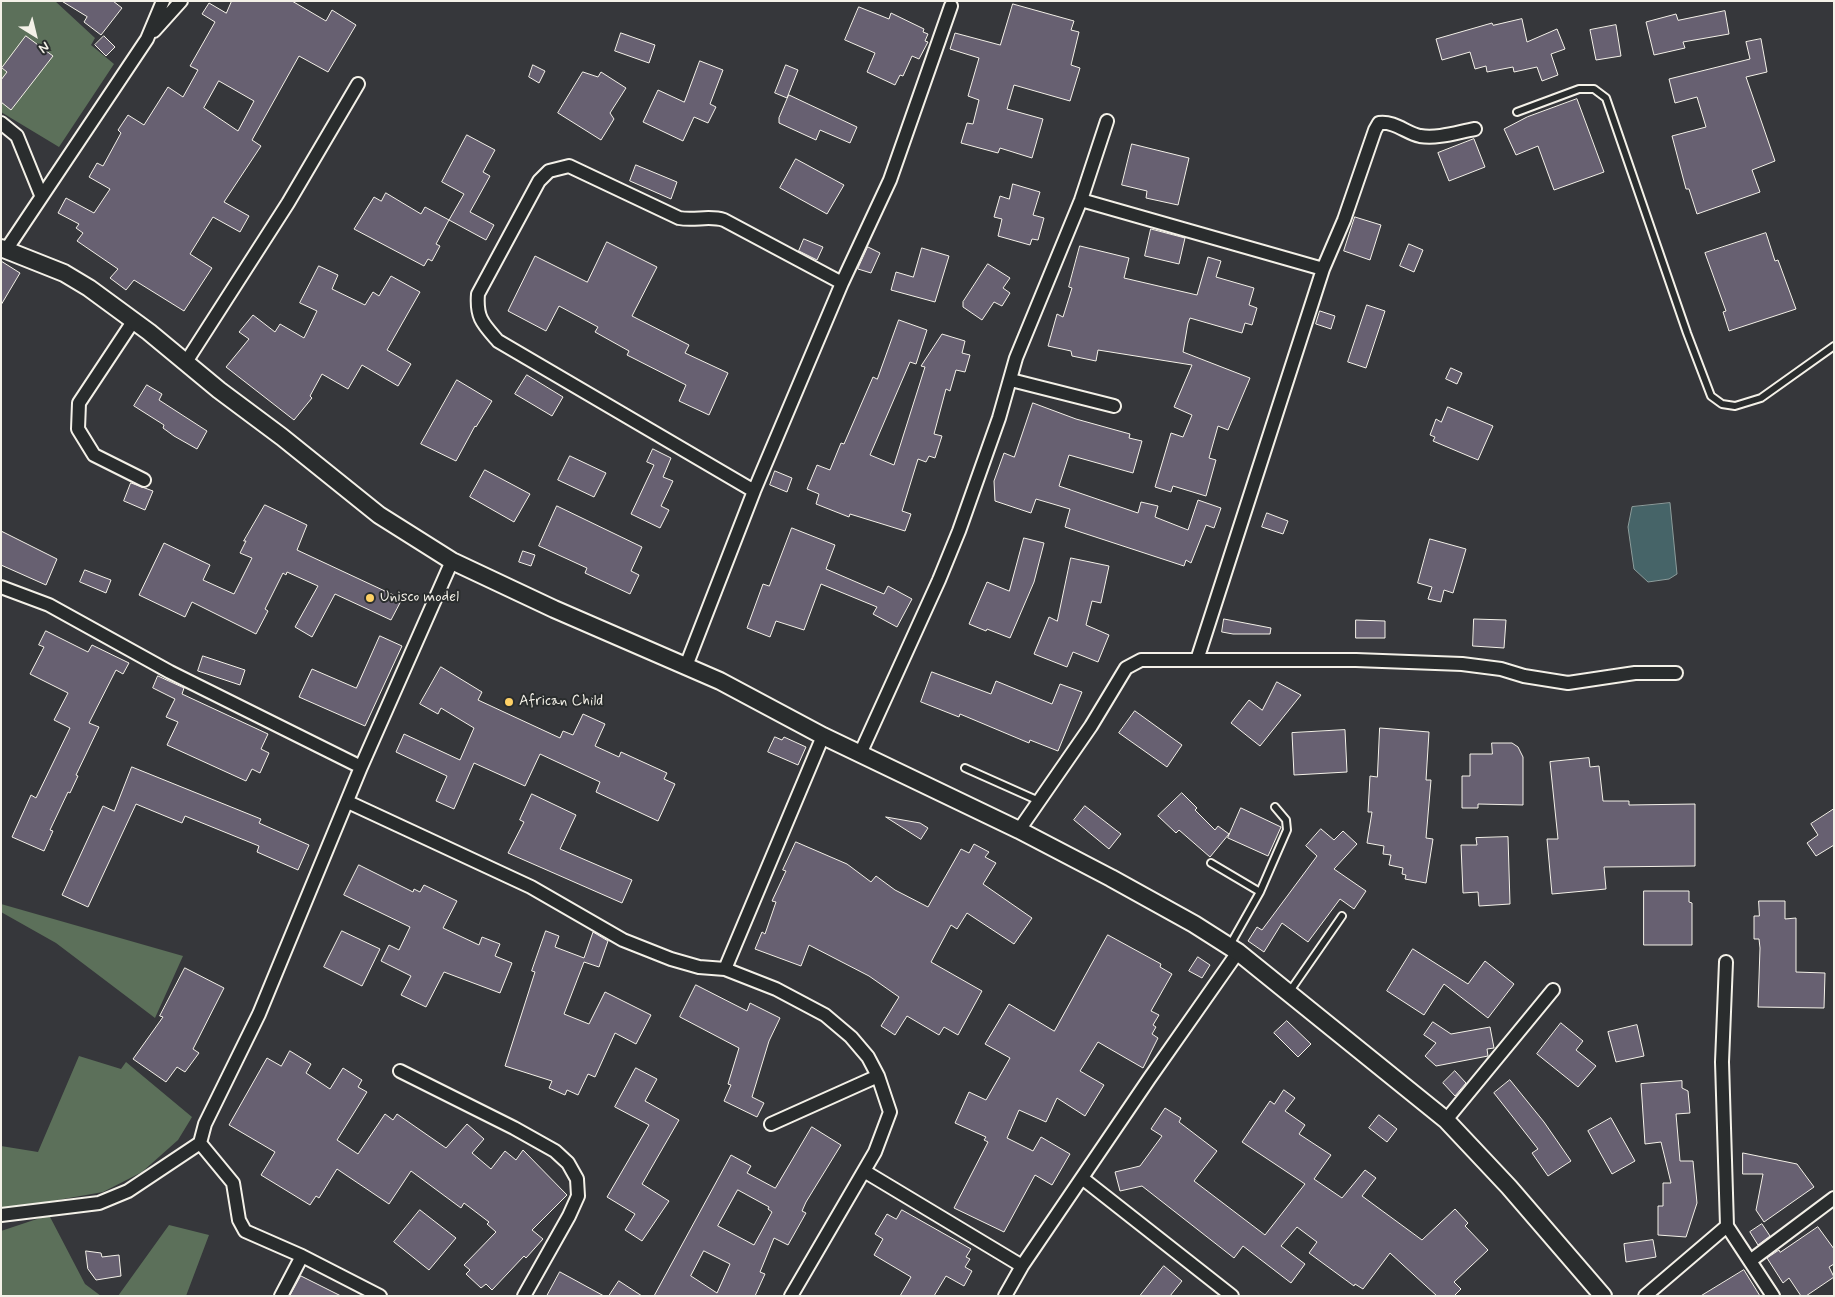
<!DOCTYPE html>
<style>
body{margin:0}
#map{position:relative;width:1835px;height:1297px;overflow:hidden;background:#36373b;font-family:Mynerve,sans-serif}
canvas{display:block}
.frame{position:absolute;inset:0;border:2px solid #f4f1e8;pointer-events:none}
.north{position:absolute;left:10px;top:10px;width:50px;height:50px;-webkit-text-stroke:4px #2a2d2e;paint-order:stroke;rotate:144deg;font-size:14px;font-weight:700;line-height:20px;text-align:center;color:#f4f1e8}
.north::after{content:'';display:block;margin:auto;width:18px;height:22px;background:#f4f1e8;clip-path:polygon(50% 0,100% 100%,50% 72%,0 100%)}
</style>
<div id="map">
<canvas width="1835" height="1297"></canvas>
<div class="frame"></div>
<div class="north">N</div>
</div>
<script>
const context = document.querySelector('canvas').getContext('2d');
context.lineJoin = 'round';
function fillPath(path, color) {
  context.fillStyle = color;
  context.fill(path, 'evenodd');
}
function stroke(path, color, width, dash) {
  context.strokeStyle = color;
  context.lineWidth = width;
  context.lineCap = dash ? 'butt' : 'round';
  context.setLineDash(dash || []);
  context.stroke(path);
}
function write(font, color, halo, rows, align = 'center') {
  context.font = font + ' Mynerve,sans-serif';
  context.lineWidth = 4;
  context.setLineDash([]);
  context.textBaseline = 'middle';
  context.strokeStyle = halo;
  context.fillStyle = color;
  for (const [text, x, y, turn = 0] of rows) {
    context.save();
    context.translate(x, y);
    context.rotate((+turn || 0) * Math.PI / 180);
    context.textAlign = isNaN(turn) ? turn : align;
    if (halo) context.strokeText(text, 0, 0);
    context.fillText(text, 0, 0);
    context.restore();
  }
}
fillPath(new Path2D(`
 M1,1H55L95,38L91,45L114,64L59,147L1,112Z
 M1,904L183,956L155,1018L56,943L1,912Z
 M79,1056L121,1069L126,1062L192,1117L178,1140L142,1172L103,1192L1,1210V1146L38,1152Z
 M49,1215L85,1284L101,1296H1V1231Z
 M169,1225L209,1235L186,1296H118Z`), '#5c705a');
const water = new Path2D(`
 M1670,503L1677,574L1669,579L1648,582L1634,569L1628,527L1632,507Z`);
fillPath(water, '#466468');
stroke(water, '#8c9c9b', 1);
const building = new Path2D(`
 M62,1H113L122,8L101,35L84,22L87,17Z
 M232,1H292L326,21L332,10L356,25L328,72L299,56L252,140L261,146L224,202L249,216L240,232L213,217L190,254L212,268L184,311L134,280L126,290L110,278L118,269L77,241L83,233L76,228L79,224L58,213L66,198L94,213L110,189L89,177L97,163L103,166L121,133L118,130L128,115L144,125L168,87L183,97L198,70L190,66L215,22L202,14L209,3L226,13ZM219,81L254,101L238,131L204,108Z
 M1013,4L1074,21L1071,30L1079,32L1071,65L1080,68L1070,101L1014,85L1007,109L1043,119L1032,158L1000,148L998,153L961,143L967,123L973,124L979,100L968,96L979,58L950,49L955,33L1000,45Z
 M859,7L889,19L891,13L924,29L923,32L928,34L925,41L928,42L919,59L912,56L903,76L900,75L895,85L867,72L875,53L845,40Z
 M1725,11L1729,34L1683,42L1685,48L1654,55L1646,22L1676,14L1678,20Z
 M1522,19L1527,42L1557,29L1565,49L1551,54L1558,75L1542,81L1537,67L1514,72L1513,67L1487,72L1486,66L1475,69L1470,52L1442,60L1436,39L1492,23L1493,25Z
 M1616,25L1621,56L1596,60L1590,30Z
 M621,33L655,45L649,63L615,51Z
 M26,36L53,56L11,110L1,102V80L7,72L2,68Z
 M104,36L115,47L106,56L95,45Z
 M1761,39L1767,72L1746,77L1775,161L1752,170L1760,192L1697,214L1689,189H1686L1672,136L1706,127L1697,97L1675,103L1669,79L1750,59L1746,42Z
 M700,61L723,70L710,104L716,107L708,123L694,117L683,141L643,122L658,90L684,102Z
 M533,65L545,71L539,83L529,77Z
 M786,65L798,70L787,98L775,93Z
 M583,72L598,77L601,72L626,88L610,113L614,119L601,140L558,113Z
 M789,95L857,127L850,143L820,130L816,140L779,123V118Z
 M1577,99L1604,172L1554,190L1538,146L1516,155L1504,129L1527,117Z
 M467,135L495,150L483,172L490,176L470,212L494,225L486,240L449,220L464,194L442,182Z
 M1474,139L1485,167L1449,181L1438,153Z
 M1132,144L1189,158L1178,205L1146,198L1147,191L1122,185Z
 M796,159L844,185L827,214L780,188Z
 M636,165L677,182L671,199L630,181Z
 M1013,184L1040,192L1033,215L1044,218L1038,240L1032,239L1030,245L998,236L1002,219L994,217L1000,196L1009,199Z
 M386,193L421,214L425,207L449,220L436,244L440,246L432,261L428,259L424,266L354,229L374,197L381,201Z
 M1355,217L1381,225L1370,260L1344,251Z
 M1151,229L1185,238L1179,264L1145,256Z
 M1766,233L1775,261L1778,260L1796,309L1729,331L1723,312L1726,311L1705,253Z
 M804,239L823,247L817,260L799,251Z
 M607,242L657,267L632,316L689,345L685,353L728,373L709,415L679,401L686,385L627,355L629,351L595,332L598,327L559,306L546,331L508,311L535,256L587,282Z
 M1409,244L1423,250L1414,272L1400,266Z
 M1080,246L1129,258L1124,278L1197,295L1208,257L1221,261L1216,277L1254,288L1249,305L1257,308L1252,325L1245,323L1242,333L1190,318L1188,323L1183,352L1250,378L1228,430L1218,426L1209,458L1216,460L1206,496L1173,486L1171,492L1155,487L1171,433L1183,437L1192,415L1174,407L1192,365L1098,350L1096,361L1072,356L1071,351L1048,346L1057,314L1063,317L1072,288L1069,287Z
 M868,247L880,253L871,273L858,269Z
 M922,248L949,256L935,302L891,290L896,272L913,277Z
 M1,261L20,273L1,305Z
 M988,264L1010,278L1003,288L1010,293L1002,306L994,302L982,320L963,307V302Z
 M319,266L338,275L332,289L365,305L373,292L379,296L391,276L420,292L387,350L411,364L398,386L362,365L348,389L322,374L310,396L312,398L294,420L226,367L249,339L239,332L253,315L275,332L280,324L304,338L317,311L300,303Z
 M1367,305L1385,311L1366,368L1348,362Z
 M1320,311L1335,316L1331,329L1316,324Z
 M899,320L927,330L916,364L910,362L870,455L894,465L925,367L921,366L942,334L965,341L962,353L970,355L965,372L956,370L950,391L946,389L934,434L942,436L935,458L929,456L926,462L918,459L902,511L911,514L905,531L850,514L849,517L816,504L819,494L807,489L817,465L830,470L841,443L844,444L873,377L877,379Z
 M1451,368L1462,373L1457,384L1446,379Z
 M527,375L563,397L552,416L515,394Z
 M457,380L492,401L476,427L475,426L456,461L421,444Z
 M147,385L162,394L159,400L207,431L197,449L174,436L163,428L164,425L134,406Z
 M1033,403L1076,419L1130,434L1129,438L1142,441L1133,473L1069,455L1059,486L1138,513L1141,502L1158,506L1155,517L1188,530L1198,500L1221,508L1214,528L1206,525L1191,563L1186,560L1184,566L1065,527L1070,509L1036,499L1031,513L995,501L994,481L1004,453L1014,457Z
 M1448,407L1493,426L1478,460L1433,441L1435,437L1430,435L1436,419L1441,422Z
 M653,449L671,458L663,477L673,481L661,506L669,510L660,528L631,514L654,465L647,462Z
 M570,456L606,473L594,497L558,480Z
 M485,470L530,494L514,522L470,497Z
 M775,471L792,478L787,492L770,485Z
 M131,483L153,491L145,510L124,501Z
 M265,505L307,525L297,550L402,599L391,620L335,594L312,637L295,627L318,586L287,572L286,575L283,573L265,609L268,611L256,634L192,602L185,617L139,595L164,543L210,565L203,580L234,594L252,558L240,553L246,541H244Z
 M557,506L642,547L631,571L639,575L630,594L585,573L587,568L539,546Z
 M1267,513L1288,521L1283,534L1262,527Z
 M792,528L835,545L826,569L884,594L888,586L912,599L897,627L873,614L877,607L821,584L804,630L776,621L770,637L747,628L763,584L769,586Z
 M1,531L57,559L46,585L1,565Z
 M1024,538L1044,543L1034,582L1010,638L987,629L986,631L969,624L987,582L1009,591Z
 M1430,539L1466,549L1453,593L1444,590L1441,602L1428,599L1432,587L1418,583Z
 M523,551L535,555L531,566L519,562Z
 M1071,558L1109,566L1101,603L1092,601L1086,625L1109,635L1098,662L1073,652L1067,667L1034,654L1049,617L1057,621Z
 M85,570L111,580L106,593L80,582Z
 M1224,619L1271,628L1270,634H1233L1222,632Z
 M1474,619L1506,620L1504,648L1473,646Z
 M1356,620L1385,621V638H1356Z
 M46,631L88,652L92,645L129,663L123,674L116,670L89,723L99,727L76,775L78,776L70,793L68,792L50,830L53,831L44,851L12,837L31,795L36,798L70,728L54,720L68,693L30,674L44,647L39,645Z
 M380,636L402,646L365,726L299,697L312,669L356,688Z
 M203,656L245,670L240,685L198,671Z
 M441,667L482,692L478,700L560,738L563,731L573,735L583,714L605,724L595,746L619,757L621,752L667,773L664,779L675,784L658,821L596,792L600,782L540,754L525,786L474,763L454,809L436,801L447,776L396,752L404,734L460,760L474,728L441,708L438,714L420,704Z
 M932,672L991,694L996,681L1052,704L1060,684L1082,692L1058,751L1030,740L1029,743L960,714L959,717L921,702Z
 M158,676L184,688L182,694L268,734L261,749L269,753L260,773L252,769L246,781L167,745L178,722L166,717L175,699L153,688Z
 M1277,682L1301,695L1260,746L1231,723L1249,700L1262,710Z
 M1135,711L1182,745L1167,767L1119,733Z
 M1380,728L1429,732L1426,780H1431L1426,838L1433,839L1426,883L1405,879L1406,875L1402,874L1403,868L1389,865L1391,855L1383,854L1384,846L1367,843L1372,812H1368L1370,776L1377,777Z
 M1345,730L1347,772L1294,775L1292,733Z
 M775,737L782,740L784,737L806,747L798,765L768,752Z
 M1492,743H1512L1518,747L1523,757V805L1478,804V808H1462V776H1470V754H1492Z
 M1589,758L1590,767L1599,766L1603,801H1629V805L1695,804V866L1604,867L1606,889L1552,894L1547,839H1558L1550,762Z
 M132,767L261,819L259,823L309,845L298,870L257,852L259,846L185,816L182,823L136,804L88,907L62,895L103,806L114,811Z
 M1182,793L1197,808L1195,810L1215,830L1218,826L1229,834L1210,857L1179,830L1176,833L1158,816Z
 M532,794L576,815L560,849L632,880L622,903L508,853L524,822L520,820Z
 M1085,806L1121,834L1109,849L1074,820Z
 M1241,808L1281,827L1268,856L1228,838Z
 M1834,809V845L1816,856L1807,843L1818,835L1811,824Z
 M886,817L920,823L928,828L921,839Z
 M1321,829L1334,840L1343,831L1357,844L1334,869L1366,891L1354,909L1340,899L1308,942L1282,923L1264,952L1248,941L1257,927L1262,930L1317,856L1306,846Z
 M1508,837L1510,904L1479,906L1478,892L1463,893L1461,845H1477L1476,838Z
 M796,842L847,864L871,882L876,876L895,890L928,907L961,849L969,853L974,844L989,852L985,857L996,863L983,884L1032,918L1014,944L967,913L957,929L951,925L931,962L982,991L958,1035L944,1027L939,1035L907,1016L895,1035L881,1026L899,997L869,976L809,945L801,966L755,949L762,932L765,934L776,902L772,901L786,871L783,870Z
 M359,865L413,892L414,889L420,892L424,885L457,901L443,928L479,945L482,937L500,944L495,956L512,963L500,993L444,972L426,1007L401,995L411,976L381,961L389,945L399,950L410,927L344,895Z
 M1644,891H1689V902L1692,903V945H1644Z
 M1759,901H1785V919L1796,918V972L1825,973L1824,1008L1758,1007L1760,948L1759,939H1754V916H1759Z
 M342,931L380,949L362,986L324,967Z
 M546,931L559,936L555,947L584,958L593,932L608,941L599,967L584,962L564,1014L589,1024L605,992L651,1015L636,1044L615,1033L595,1077L588,1074L578,1095L567,1090L565,1095L549,1088L552,1081L505,1066L535,972L532,971Z
 M1108,935L1161,964L1160,967L1172,974L1151,1011L1159,1015L1153,1025L1156,1027L1152,1034L1158,1038L1143,1068L1098,1042L1080,1071L1104,1085L1085,1116L1057,1098L1046,1122L1019,1110L1007,1138L1033,1151L1041,1137L1070,1154L1052,1185L1035,1175L1004,1232L954,1208L988,1142L984,1140L986,1137L955,1123L969,1092L986,1100L1010,1058L985,1044L1009,1004L1054,1031Z
 M1413,949L1468,984L1485,961L1514,984L1488,1018L1444,984L1424,1015L1387,991Z
 M1198,957L1210,965L1202,978L1189,971Z
 M185,968L224,988L193,1049L199,1053L185,1072L177,1067L166,1082L133,1059L163,1017L160,1016Z
 M696,985L747,1011L750,1003L780,1018L769,1041L752,1097L764,1103L757,1117L724,1101L731,1085L728,1084L739,1048L680,1017Z
 M1287,1021L1311,1044L1298,1057L1274,1033Z
 M1433,1022L1451,1034L1490,1027L1494,1048L1487,1049L1488,1056L1436,1066L1425,1056L1436,1043L1424,1035Z
 M1561,1023L1583,1041L1576,1050L1596,1066L1578,1087L1537,1054Z
 M1637,1025L1644,1056L1616,1062L1608,1032Z
 M290,1051L311,1064L306,1073L330,1089L343,1068L362,1080L358,1087L367,1092L337,1140L358,1154L385,1114L393,1120L397,1114L446,1148L467,1124L484,1139L472,1153L491,1169L505,1151L516,1160L523,1150L567,1195L532,1230L543,1239L526,1258L524,1256L492,1290L486,1284L481,1288L466,1274L470,1270L464,1265L496,1232L487,1224L489,1222L464,1203L461,1208L411,1171L389,1204L337,1169L319,1198L316,1196L310,1205L261,1175L275,1152L229,1125L267,1058L281,1066Z
 M636,1068L657,1079L645,1101L679,1120L642,1184L669,1201L642,1241L625,1230L635,1214L607,1197L649,1125L615,1107Z
 M1455,1071L1466,1083L1455,1096L1443,1083Z
 M1510,1080L1544,1122L1571,1161L1548,1176L1532,1153L1538,1149L1494,1093Z
 M1682,1081V1088L1688,1091L1690,1113L1676,1114L1680,1161H1693L1697,1203L1686,1237L1658,1235V1206H1663V1183H1671L1661,1142L1645,1144L1641,1084Z
 M1284,1090L1295,1098L1285,1111L1305,1125L1299,1134L1331,1155L1314,1179L1342,1198L1365,1170L1376,1178L1362,1196L1422,1240L1455,1209L1468,1223L1465,1226L1488,1250L1454,1282L1461,1289L1454,1296H1437L1390,1253L1363,1289L1355,1284L1354,1286L1309,1253L1317,1242L1297,1227L1281,1246L1305,1264L1291,1283L1243,1246L1234,1258L1142,1186L1120,1191L1115,1172L1140,1166L1162,1136L1151,1129L1165,1108L1181,1118L1179,1122L1217,1151L1194,1181L1265,1235L1305,1184L1242,1142L1270,1101L1274,1104Z
 M1379,1115L1397,1129L1387,1142L1369,1128Z
 M1611,1118L1635,1161L1612,1174L1588,1131Z
 M812,1127L841,1145L806,1202L802,1211L806,1213L788,1245L774,1238L760,1272L765,1274L755,1296H654L731,1155L751,1166L747,1173L775,1188ZM738,1190L769,1207L768,1209L772,1212L754,1245L718,1226ZM704,1251L730,1264L717,1293L691,1276Z
 M1743,1153L1797,1164L1814,1187L1764,1222L1756,1210L1763,1174H1743Z
 M420,1210L456,1238L429,1270L394,1242Z
 M902,1210L971,1249L966,1257L970,1259L965,1267L972,1271L964,1286L946,1276L934,1296H900L911,1277L874,1255L883,1239L875,1234L887,1214L896,1219Z
 M1762,1224L1770,1236L1758,1245L1750,1232Z
 M1818,1227L1834,1249V1264L1829,1267L1834,1277L1806,1296H1801L1789,1278L1783,1283L1767,1258L1779,1250L1780,1252Z
 M1653,1240L1656,1257L1626,1262L1624,1244Z
 M86,1251L101,1253L102,1257L119,1255L121,1276L96,1280L88,1269Z
 M1164,1266L1182,1281L1170,1296H1140Z
 M1744,1270L1760,1296H1701Z
 M560,1272L604,1296H547Z
 M301,1276L341,1296H290Z
 M619,1281L642,1296H609Z`);
fillPath(building, '#676071');
stroke(building, '#f4f1e8', 1);
const service = new Path2D(`
 M1517,112L1579,89H1594L1606,98L1687,333L1711,396L1722,404L1735,406L1761,398L1834,346
 M965,768L1039,801
 M1211,863L1260,892
 M1230,945L1260,892L1287,830L1286,820L1275,807
 M1290,991L1342,916`);
const minor = new Path2D(`
 M154,31L181,1
 M1,123L17,136L41,195
 M1081,200L1323,269
 M6,250L147,39L163,1
 M134,320L79,403L78,429L94,455L144,480
 M186,362L288,203L358,84
 M1011,380L1114,406
 M754,491L498,341C483,324 476,318 478,294L539,181L549,171L569,166L679,218C695,221 709,215 724,220L842,283
 M1,587L49,605L170,672L361,767
 M1197,660L1323,269L1344,220L1375,130L1379,123C1395,121 1406,133 1420,136C1438,139 1458,132 1475,129
 M686,666L754,491L842,283L890,180L951,6
 M860,754L939,580L959,531L999,418L1016,358L1081,200L1107,121
 M348,802L531,887L623,940L671,959L699,967L725,969L776,989L825,1015L851,1037L868,1057L878,1076L890,1112L875,1152L791,1296
 M1019,830L1091,726L1126,668L1141,660H1356L1462,664L1501,669L1524,676L1568,683L1635,673H1676
 M725,969L823,736
 M400,1071L514,1128L555,1151L568,1163L577,1179L578,1196L569,1216L524,1296
 M1446,1120L1553,990
 M771,1124L878,1076
 M200,1143L205,1124L259,1014L361,767L452,561
 M864,1171L1022,1266
 M1082,1178L1232,1296
 M1,1215L99,1203L128,1191L200,1143L233,1183L239,1220L245,1231L302,1256L380,1296
 M1727,1226L1750,1261L1834,1198
 M1750,1261L1773,1296
 M281,1296L302,1256
 M1005,1296L1022,1266L1149,1079L1238,952
 M1645,1296L1727,1226L1722,1062L1726,962`);
const tertiary = new Path2D(`
 M1,248L64,273L89,288L149,332L219,390L282,437L379,515L452,561L554,609L720,681L823,736L1019,830L1111,878L1194,924L1238,952L1446,1120L1509,1187L1603,1296`);
stroke(service, '#f4f1e8', 10);
stroke(minor, '#f4f1e8', 16);
stroke(tertiary, '#f4f1e8', 20);
stroke(service, '#2a2d2e', 6);
stroke(minor, '#2a2d2e', 12);
stroke(tertiary, '#2a2d2e', 16);
for (const [x, y, r, color] of [
 [370,598,5,"#ffd166"],
 [509,702,5,"#ffd166"]
]) {
  const dot = new Path2D();
  dot.arc(x, y, r, 0, 2 * Math.PI);
  context.fillStyle = color;
  context.fill(dot);
  stroke(dot, '#2a2d2e', 2);
}
write('15px', '#f4f1e8', '#2a2d2e', [
 ["Unisco model",380,598],
 ["African Child",519,702]
], 'left');
</script>
